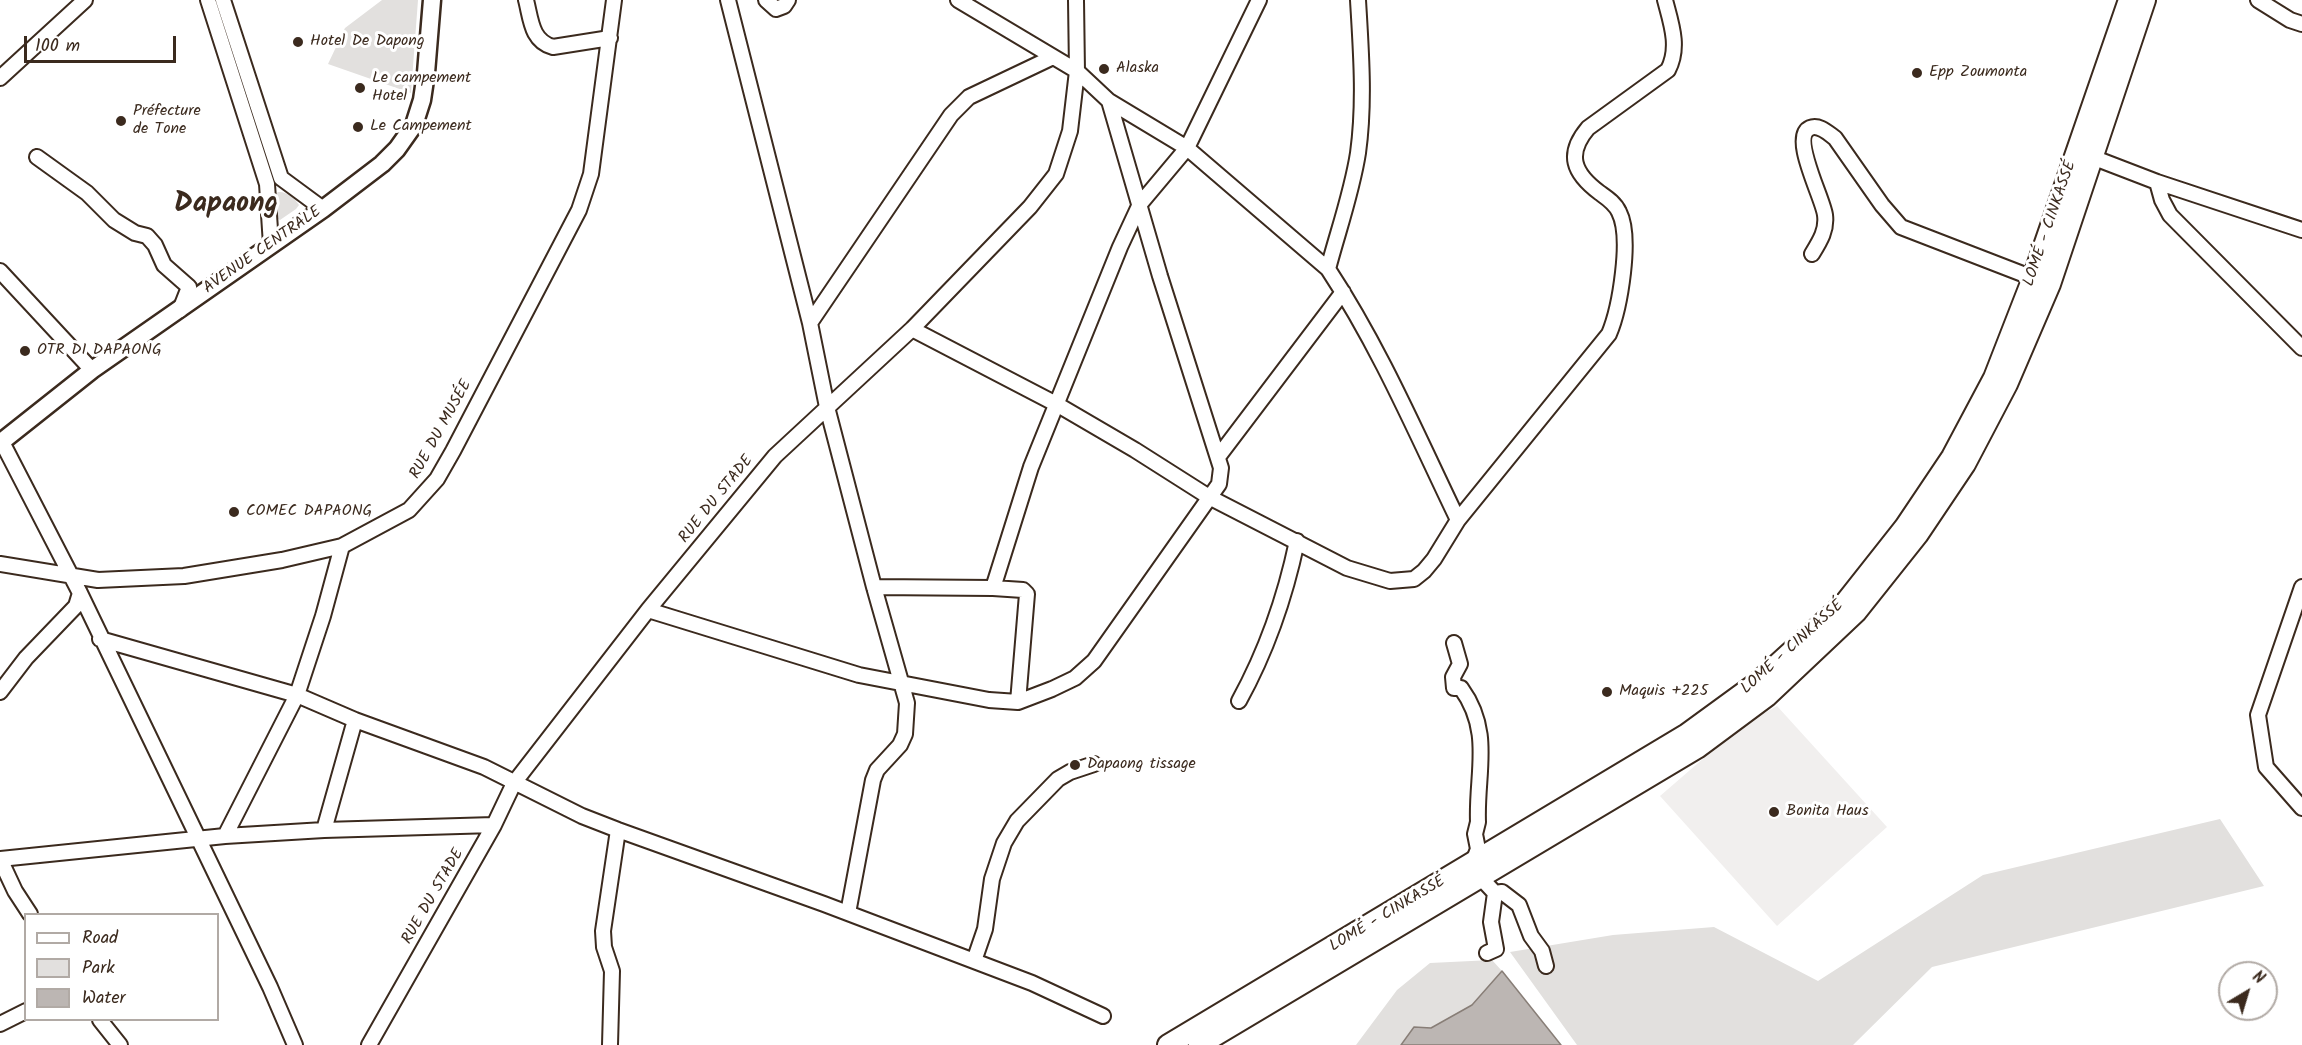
<!DOCTYPE html>
<meta charset="utf-8">
<style>
body{margin:0}
#map{position:relative;width:2302px;height:1045px;overflow:hidden;background:#fff;font-family:Kalam,sans-serif}
canvas{display:block}
.legend{position:absolute;left:24px;top:913px;width:195px;height:108px;box-sizing:border-box;background:#fff;border:2px solid #b1aaa5;margin:0;padding:8px 10px;list-style:none;font-size:18px;color:#3b2a1e}
.legend li{display:flex;align-items:center;gap:12px;height:30px}
.legend b{width:30px;border:2px solid #b1aaa5}
.north{position:absolute;left:2218px;top:961px;width:60px;height:60px;box-sizing:border-box;background:#fff;border:2px solid #b1aaa5;border-radius:50%;rotate:38deg;font-size:16px;font-weight:700;line-height:24px;text-align:center;color:#3b2a1e}
.north::after{content:'';display:block;margin:auto;width:21px;height:27px;background:#3b2a1e;clip-path:polygon(50% 0,100% 100%,50% 72%,0 100%)}
.scale{position:absolute;left:24px;top:36px;width:152px;height:27px;box-sizing:border-box;border:3px solid #3b2a1e;border-top:0;padding-left:8px;font-size:18px;line-height:21px;white-space:nowrap;color:#3b2a1e;-webkit-text-stroke:4px #fff;paint-order:stroke}
</style>
<div id="map">
<canvas width="2302" height="1045"></canvas>
<ul class="legend">
<li><b style="height:8px;background:#fff"></b>Road</li>
<li><b style="height:16px;background:#e2e0de"></b>Park</li>
<li><b style="height:16px;background:#bcb6b3"></b>Water</li>
</ul>
<div class="north">N</div>
<div class="scale">100 m</div>
</div>
<script>
const context = document.querySelector('canvas').getContext('2d');
context.lineJoin = 'round';
function fillPath(path, color) {
  context.fillStyle = color;
  context.fill(path, 'evenodd');
}
function stroke(path, color, width, dash) {
  context.strokeStyle = color;
  context.lineWidth = width;
  context.lineCap = dash ? 'butt' : 'round';
  context.setLineDash(dash || []);
  context.stroke(path);
}
function write(font, color, halo, rows, align = 'center') {
  context.font = font + ' Kalam,sans-serif';
  context.lineWidth = 6;
  context.setLineDash([]);
  context.textBaseline = 'middle';
  context.strokeStyle = halo;
  context.fillStyle = color;
  for (const [text, x, y, turn = 0] of rows) {
    context.save();
    context.translate(x, y);
    context.rotate((+turn || 0) * Math.PI / 180);
    context.textAlign = isNaN(turn) ? turn : align;
    if (halo) context.strokeText(text, 0, 0);
    context.fillText(text, 0, 0);
    context.restore();
  }
}
fillPath(new Path2D(`
 M1777,706L1887,827L1777,926L1660,796L1741,726Z`), '#f1efee');
fillPath(new Path2D(`
 M382,0H418L411,93L328,64L345,28Z
 M278,192C286,191 295,198 299,205L296,209L280,220L276,218L273,197Z
 M2220,819L2264,886L1932,967L1853,1045H1577L1510,952L1613,935L1714,927L1818,981L1983,875Z
 M1492,960L1502,971L1473,1005L1431,1028L1414,1027L1401,1045H1356L1397,990L1430,963Z`), '#e2e0de');
const water = new Path2D(`
 M1502,971L1561,1045H1401L1414,1027L1431,1028L1472,1005Z`);
fillPath(water, '#bcb6b3');
stroke(water, '#887e77', 1.5);
const minor = new Path2D(`
 M208,0L267,184L271,245
 M223,0L281,178L323,209
 M526,0C531,19 531,41 553,47L610,38
 M728,0L810,323L827,407L874,587L907,703L905,734L900,745L877,770L873,780L848,913
 M766,0L776,9L784,6L788,0
 M2258,0L2290,20L2302,24
 M0,78L85,0
 M1109,101L1187,148L1328,269C1380,348 1417,435 1458,520
 M37,157L87,193L114,220L135,233L147,236L155,245L164,265L189,287L180,310
 M2092,157L2157,182L2302,230
 M2157,182L2162,200L2170,215L2302,348
 M1812,254C1820,241 1827,230 1825,215C1823,198 1790,137 1810,128C1819,124 1828,133 1835,138L1882,205L1901,227L2033,278
 M1328,269C1338,231 1352,192 1358,153C1365,102 1361,51 1358,0
 M0,271L92,370
 M810,323L951,115L969,97L1051,58
 M912,329L1058,405L1135,450L1209,497L1347,568L1390,581L1414,579L1424,571L1434,559L1458,520L1609,334C1620,308 1632,237 1619,212C1615,203 1607,198 1600,193C1573,173 1566,154 1588,128L1668,70C1680,47 1671,23 1665,0
 M2,442L80,593L270,987L295,1045
 M1218,457L1343,292
 M0,564L98,580L184,576L282,560L342,546L409,510L437,479L453,451L579,210L591,174L614,0
 M874,587L993,588L1031,467L1120,247L1140,204L1187,148L1259,0
 M2302,587L2258,715L2266,767L2302,808
 M993,588L1023,590L1027,594L1018,702
 M648,610L859,675L989,700L1018,702L1052,689L1075,678L1094,661L1219,484L1221,468L1160,276L1109,101L1077,71L958,0
 M100,639L297,695L355,720L484,767L582,816L618,830L824,904L1032,983L1103,1016
 M1454,643L1460,664L1453,677L1454,688H1461C1493,732 1476,773 1478,822L1475,834L1478,849L1472,865
 M0,692L26,658L76,606L80,593
 M1239,701C1267,650 1285,598 1297,541
 M324,830L355,720
 M225,836L297,695L323,616L342,546
 M0,859L225,836L324,830L494,825
 M1,861L15,891L30,914
 M1480,877L1495,893L1491,922L1496,949L1487,953
 M1495,893L1502,892L1519,905L1531,936L1542,951L1546,966
 M974,961L985,929L992,879L1004,843L1017,821L1058,779L1070,772L1094,764
 M100,1020L120,1045
 M0,1024L26,1011
 M369,1045L494,825L514,783L648,610L775,456L912,329L1030,207L1056,174L1070,131L1077,71L1076,0
 M610,1045L612,971L604,947L603,931L618,830`);
const major = new Path2D(`
 M0,443L92,370L323,209L382,164L397,149L414,125L422,100L426,73L432,0`);
const highway = new Path2D(`
 M1168,1045L1687,734L1757,683L1845,603L1905,527L1952,457L1994,378L2033,278L2129,0
 M1199,1045L1697,748L1767,696L1856,612L1918,534L1965,464L2007,384L2050,284L2145,0`);
stroke(minor, '#3b2a1e', 18);
stroke(major, '#3b2a1e', 21);
stroke(highway, '#3b2a1e', 24);
stroke(minor, '#fff', 14);
stroke(major, '#fff', 16);
stroke(highway, '#fff', 20);
for (const [x, y, r, color] of [
 [298,42,6,"#3b2a1e"],
 [1104,69,6,"#3b2a1e"],
 [1917,73,6,"#3b2a1e"],
 [360,88,6,"#3b2a1e"],
 [121,121,6,"#3b2a1e"],
 [358,127,6,"#3b2a1e"],
 [25,351,6,"#3b2a1e"],
 [234,512,6,"#3b2a1e"],
 [1607,692,6,"#3b2a1e"],
 [1075,765,6,"#3b2a1e"],
 [1774,812,6,"#3b2a1e"]
]) {
  const dot = new Path2D();
  dot.arc(x, y, r, 0, 2 * Math.PI);
  context.fillStyle = color;
  context.fill(dot);
  stroke(dot, '#fff', 2);
}
write('16px', '#3b2a1e', '#fff', [
 ["Hotel De Dapong",310,42],
 ["Alaska",1116,69],
 ["Epp Zoumonta",1929,73],
 ["Le campement",372,79],
 ["Hotel",372,97],
 ["Préfecture",133,112],
 ["de Tone",133,130],
 ["Le Campement",370,127],
 ["OTR DI DAPAONG",37,351],
 ["COMEC DAPAONG",246,512],
 ["Maquis +225",1619,692],
 ["Dapaong tissage",1087,765],
 ["Bonita Haus",1786,812]
], 'left');
write('16px', '#3b2a1e', '#fff', [
 ["LOMÉ - CINKASSÉ",2051,224,-71],
 ["AVENUE CENTRALE",263,251,-35],
 ["RUE DU MUSÉE",442,430,-61],
 ["RUE DU STADE",717,500,-51],
 ["LOMÉ - CINKASSÉ",1793,648,-42],
 ["RUE DU STADE",434,897,-60],
 ["LOMÉ - CINKASSÉ",1388,915,-31]
]);
write('bold 28px', '#3b2a1e', '#fff', [
 ["Dapaong",226,206]
]);
</script>
